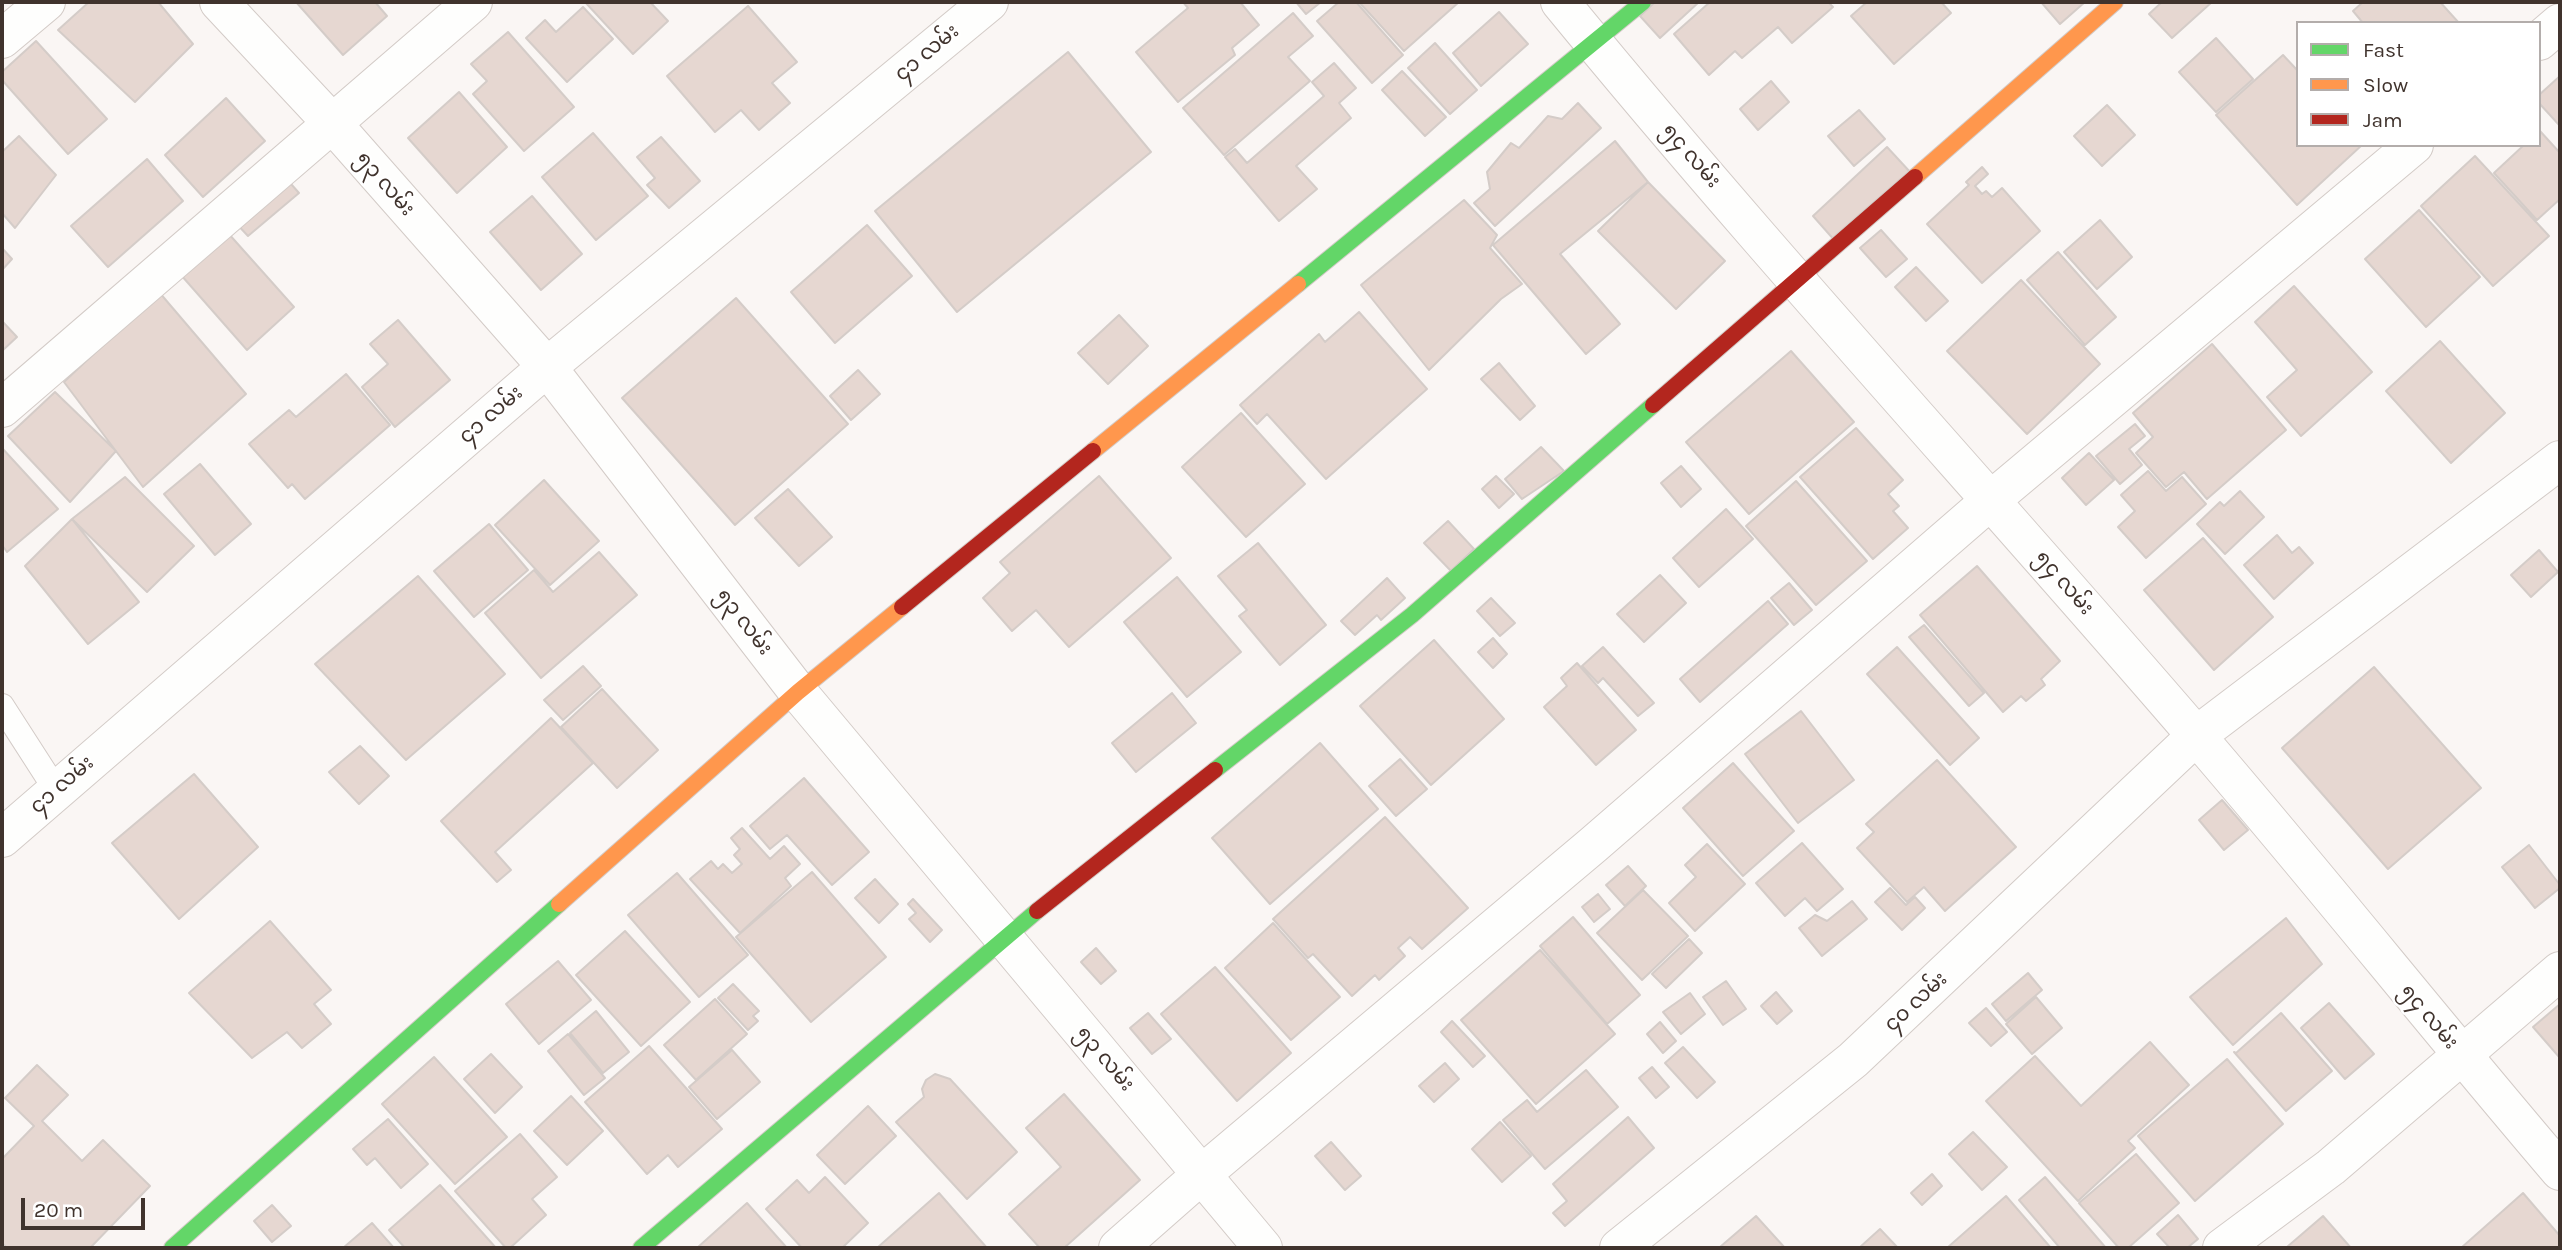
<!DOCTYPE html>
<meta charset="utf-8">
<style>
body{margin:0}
#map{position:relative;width:2562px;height:1250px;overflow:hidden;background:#faf6f4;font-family:Karla,sans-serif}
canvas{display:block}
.frame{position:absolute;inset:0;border:4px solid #40332d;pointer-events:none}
.legend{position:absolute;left:2296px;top:21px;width:245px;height:126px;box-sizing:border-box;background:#fff;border:2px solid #b3adab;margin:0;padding:9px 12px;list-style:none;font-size:21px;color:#40332d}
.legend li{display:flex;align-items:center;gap:14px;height:35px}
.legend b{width:35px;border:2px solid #b3adab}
.scale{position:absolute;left:21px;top:1198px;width:124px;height:32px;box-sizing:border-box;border:4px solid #40332d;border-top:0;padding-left:9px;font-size:21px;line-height:24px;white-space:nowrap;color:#40332d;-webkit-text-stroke:5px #fff;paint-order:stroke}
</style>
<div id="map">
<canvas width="2562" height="1250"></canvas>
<div class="frame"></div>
<ul class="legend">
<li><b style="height:9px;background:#63d668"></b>Fast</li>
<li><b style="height:9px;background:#ff974d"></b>Slow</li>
<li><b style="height:9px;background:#b3261e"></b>Jam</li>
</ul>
<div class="scale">20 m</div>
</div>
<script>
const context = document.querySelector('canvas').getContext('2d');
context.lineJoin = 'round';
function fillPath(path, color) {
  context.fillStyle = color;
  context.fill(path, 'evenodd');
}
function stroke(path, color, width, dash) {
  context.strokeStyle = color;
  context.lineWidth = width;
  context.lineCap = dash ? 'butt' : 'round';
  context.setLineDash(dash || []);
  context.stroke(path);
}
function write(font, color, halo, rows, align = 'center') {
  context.font = font + ' Karla,"Noto Sans Myanmar",sans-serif';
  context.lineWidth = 5;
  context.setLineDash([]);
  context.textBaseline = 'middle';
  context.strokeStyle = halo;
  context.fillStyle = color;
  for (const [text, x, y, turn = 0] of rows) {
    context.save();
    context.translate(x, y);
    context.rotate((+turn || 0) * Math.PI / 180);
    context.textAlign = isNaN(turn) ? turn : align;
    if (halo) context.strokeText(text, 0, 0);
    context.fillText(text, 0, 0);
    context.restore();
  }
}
const building = new Path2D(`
 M89,2H158L193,44L135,102L58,30Z
 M296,2H375L387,16L343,55Z
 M585,2H650L668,21L633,54Z
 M1183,2H1240L1259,25L1232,48L1235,55L1178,102L1136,52L1188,8Z
 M1296,2H1321L1306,14Z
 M1339,2H1356L1403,55L1372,83L1317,21Z
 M1359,2H1459L1404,51Z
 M1655,2H1699L1660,38L1640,16Z
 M1710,2H1828L1833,7L1792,43L1778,27L1742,58L1735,51L1709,75L1674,34Z
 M1867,2H1941L1951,13L1894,64L1851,16Z
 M2041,2H2085L2060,24Z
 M2162,2H2212L2172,38L2149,14Z
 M2363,2H2440L2459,23H2363L2353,11Z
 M748,6L797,62L772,83L790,103L759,130L741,110L715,132L667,76Z
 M583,7L613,39L567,82L526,38L545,20L556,32Z
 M1499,12L1528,44L1481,86L1453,53Z
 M1293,13L1313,36L1288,57L1310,81L1224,155L1183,108Z
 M508,32L574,107L524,151L473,94L487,81L471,64Z
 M2216,38L2253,79L2216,112L2179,72Z
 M36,41L107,119L68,154L2,80V72Z
 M1435,43L1477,90L1450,114L1408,68Z
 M1068,52L1151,152L957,312L875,211Z
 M2283,55L2298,71V145H2362L2297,205L2216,115Z
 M1334,63L1356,88L1339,103L1351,118L1296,166L1317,189L1279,221L1225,157L1235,149L1247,163L1324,96L1312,82Z
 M1402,71L1446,117L1425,136L1382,90Z
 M2560,76V126L2539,103V95Z
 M1771,81L1789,102L1758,130L1740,109Z
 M459,92L507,147L457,193L408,138Z
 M226,98L265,141L203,197L165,155Z
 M1578,103L1601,128L1495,226L1474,203L1490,189L1487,172L1511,143L1519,148L1548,116L1562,119Z
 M2107,105L2135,135L2102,166L2074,136Z
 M1859,110L1885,139L1854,166L1828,136Z
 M2540,131L2560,153V199L2537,220L2494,173L2524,145H2539Z
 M593,133L648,196L596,240L542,177Z
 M19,136L56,175L15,228L2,213V152Z
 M661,137L700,181L669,208L647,185L655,178L637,157Z
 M1615,141L1648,182L1560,254L1620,324L1586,354L1493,245Z
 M1887,147L1911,173L1836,242L1813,216Z
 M2475,156L2549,236L2493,286L2421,206Z
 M147,159L183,201L108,267L71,226Z
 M1982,167L1988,174L1975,186L1982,194L1986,191L1992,197L2002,188L2040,231L1982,283L1927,224L1969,185L1966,182Z
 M284,176L299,193L248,236L233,220Z
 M1648,182L1725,261L1676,309L1598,231Z
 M532,196L582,254L541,290L490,232Z
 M1464,200L1497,235L1490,248L1522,284L1501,299L1429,370L1361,285Z
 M2419,210L2480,277L2426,327L2365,259Z
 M2100,220L2132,257L2097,289L2064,252Z
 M867,225L912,276L835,343L791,292Z
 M1881,230L1907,259L1886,277L1860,248Z
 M228,233L294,307L247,350L181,275Z
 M2,248L12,259L2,270Z
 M2058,252L2116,317L2085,345L2027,280Z
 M1916,267L1948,301L1926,321L1895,287Z
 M2021,280L2100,364L2027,434L1947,351Z
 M2294,286L2372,372L2301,436L2267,397L2297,370L2255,322Z
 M159,292L246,394L143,487L64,382Z
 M736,298L848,424L735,525L622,398Z
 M1359,312L1427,389L1326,479L1267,414L1257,424L1240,405L1319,334L1325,342Z
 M1119,315L1148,346L1108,384L1078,353Z
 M398,320L450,380L395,427L362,387L388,364L370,344Z
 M2,321L17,337L2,351Z
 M2440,341L2505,413L2451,463L2386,391Z
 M2212,344L2286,430L2207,499L2184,472L2166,487L2136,453L2153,437L2133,413Z
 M1791,351L1854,422L1749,514L1686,442Z
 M1499,363L1535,406L1520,420L1481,379Z
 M858,370L880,394L851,420L830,396Z
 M346,374L390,425L305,499L292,484L288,488L249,444L289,410L296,417Z
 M55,392L116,451L70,502L8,436Z
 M1241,413L1305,484L1246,537L1182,467Z
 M2135,424L2145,436L2129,449L2142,465L2120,484L2096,456Z
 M1856,428L1903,480L1888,494L1899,506L1893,511L1908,528L1873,559L1800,477Z
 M1541,447L1564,471L1522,499L1505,479Z
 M2,448L58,509L7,552L2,545Z
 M2089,453L2114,480L2086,505L2062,478Z
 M200,464L251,524L215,555L164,494Z
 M1681,466L1701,489L1681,507L1661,483Z
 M2148,471L2166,491L2182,477L2206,504L2146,558L2118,527L2135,511L2121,495Z
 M1099,476L1171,558L1069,647L1036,610L1012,631L983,598L1010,573L1000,562Z
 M1496,476L1514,494L1499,508L1482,489Z
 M125,477L194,546L147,592L72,519Z
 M544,480L599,541L550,585L495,525Z
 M1796,481L1867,561L1816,605L1746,526Z
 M788,489L832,537L799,566L755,518Z
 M2240,491L2264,517L2225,554L2197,524L2220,502L2224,506Z
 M1726,509L1753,539L1699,587L1673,558Z
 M72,519L139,602L88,644L25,566Z
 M1448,521L1474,549L1451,571L1424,543Z
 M489,524L528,570L474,617L434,571Z
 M2277,535L2292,553L2299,547L2313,563L2274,599L2244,565Z
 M2203,538L2273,617L2214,670L2144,590Z
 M1258,543L1326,625L1280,665L1239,616L1247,610L1218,576Z
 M2539,550L2558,572L2531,597L2511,575Z
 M599,552L637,595L541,678L485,613L534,570L553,592Z
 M1977,566L2060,661L2041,679L2045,685L2026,701L2021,696L2003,712L1920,615Z
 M1660,575L1686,603L1644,642L1617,614Z
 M418,576L505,674L406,760L315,664Z
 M1177,577L1241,652L1187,697L1124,622Z
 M1387,578L1405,598L1381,620L1377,615L1355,635L1341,621Z
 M1789,583L1812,610L1794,625L1771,598Z
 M1491,598L1515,623L1500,636L1477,611Z
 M1768,601L1788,624L1700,702L1680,679Z
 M1924,625L1984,693L1969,706L1909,637Z
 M1493,638L1507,654L1493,668L1478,652Z
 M1434,640L1504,719L1431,785L1360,706Z
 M1603,647L1654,703L1638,716L1603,678L1598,683L1582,666Z
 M1897,647L1979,738L1950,765L1867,674Z
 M1577,663L1636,730L1596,765L1544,707L1567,686L1561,678Z
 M583,666L601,686L563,720L544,700Z
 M2374,667L2481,788L2388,869L2282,748Z
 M602,689L658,750L617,788L561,727Z
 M1172,693L1196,723L1136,772L1112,743Z
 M1801,711L1854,780L1798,823L1745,754Z
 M551,718L593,763L495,852L511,870L497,882L441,821Z
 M1320,743L1378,809L1270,904L1212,838Z
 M360,746L389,776L359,804L329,772Z
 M1400,759L1427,789L1396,816L1369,786Z
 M1937,760L2016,847L1945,911L1924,887L1907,902L1857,848L1874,832L1866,824Z
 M1733,763L1794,831L1743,876L1683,808Z
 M194,774L258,847L179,919L112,843Z
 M804,778L869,852L832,885L787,835L770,849L750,826Z
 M2222,800L2248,830L2224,850L2199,820Z
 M1385,817L1468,908L1422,949L1410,937L1398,948L1405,956L1379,980L1375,975L1352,996L1313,954L1308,958L1273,919Z
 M742,828L770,859L784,846L800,864L785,878L791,886L740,933L690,879L711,861L718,869L723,864L732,873L742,864L734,855L740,849L731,838Z
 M1802,843L1843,889L1817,911L1805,898L1785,916L1756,883Z
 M1707,844L1745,884L1695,931L1669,903L1696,877L1685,865Z
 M2529,845L2560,885V888L2535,908L2502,867Z
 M1628,866L1646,886L1625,906L1606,885Z
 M812,872L886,957L811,1022L736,937Z
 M677,873L748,955L699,997L628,915Z
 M875,879L898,904L879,923L855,898Z
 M1890,888L1906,905L1915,897L1925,908L1902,930L1875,902Z
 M1643,890L1688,936L1642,980L1597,933Z
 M1598,894L1610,909L1594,922L1582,907Z
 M913,899L942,930L930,942L909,919L916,913L908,904Z
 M1852,901L1867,919L1822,956L1799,928L1815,915L1827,921Z
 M1573,917L1640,995L1607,1024L1540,946Z
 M2286,918L2322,964L2233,1045L2190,997Z
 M270,921L331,990L314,1004L331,1024L302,1048L287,1032L252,1058L189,993Z
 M1273,923L1340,997L1291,1040L1225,968Z
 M625,931L690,1002L641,1046L576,975Z
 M1689,939L1702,953L1666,988L1652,974Z
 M1096,948L1116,971L1101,984L1081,962Z
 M1540,950L1615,1034L1536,1104L1461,1020Z
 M558,961L591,1000L539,1044L506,1004Z
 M1215,967L1291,1053L1237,1101L1161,1014Z
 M2028,973L2042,990L2006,1021L1992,1004Z
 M1726,981L1746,1009L1723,1025L1703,997Z
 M733,984L759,1011L753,1016L758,1021L748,1030L718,998Z
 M1776,992L1792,1011L1777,1024L1761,1006Z
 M1690,993L1705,1014L1681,1034L1663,1012Z
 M2036,997L2062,1028L2032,1054L2006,1024Z
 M715,999L747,1034L696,1080L664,1045Z
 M2329,1003L2374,1054L2345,1079L2301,1028Z
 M2560,1004V1058L2533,1027Z
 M1986,1008L2007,1032L1991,1046L1969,1023Z
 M596,1011L629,1052L603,1073L570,1033Z
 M1148,1013L1171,1039L1152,1054L1130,1028Z
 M2281,1013L2332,1071L2286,1111L2234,1052L2236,1053Z
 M1452,1021L1485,1056L1473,1067L1441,1032Z
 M1660,1022L1676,1041L1663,1053L1647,1034Z
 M568,1034L605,1078L584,1095L548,1051Z
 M2150,1042L2189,1085L2128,1141L2135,1148L2078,1201L1986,1101L2035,1056L2081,1106Z
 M649,1046L722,1129L678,1167L668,1155L647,1174L585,1102Z
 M1683,1047L1715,1082L1697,1098L1665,1063Z
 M732,1050L760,1082L717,1119L689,1087Z
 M491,1054L522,1087L495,1113L464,1079Z
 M434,1057L507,1137L455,1184L382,1104Z
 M2227,1059L2283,1124L2195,1201L2138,1136Z
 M1445,1063L1459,1079L1434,1102L1419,1086Z
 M37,1065L68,1095L42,1121L82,1161L103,1140L150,1186L90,1248H7L2,1243V1159L34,1126L5,1098Z
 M1652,1067L1669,1087L1656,1098L1639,1078Z
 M1586,1070L1618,1107L1545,1169L1503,1120L1527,1100L1537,1112Z
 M935,1074L950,1079L1017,1152L967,1199L896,1122L924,1097L922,1089L926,1080Z
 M1064,1094L1140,1180L1064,1248H1040L1009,1214L1061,1167L1026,1128Z
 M571,1096L603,1131L567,1165L534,1131Z
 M868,1106L896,1136L845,1184L817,1155Z
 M1628,1117L1654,1148L1565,1226L1553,1213L1567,1201L1553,1184Z
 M388,1119L428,1164L401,1188L375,1158L367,1165L353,1149Z
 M1500,1122L1531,1156L1502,1182L1472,1149Z
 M1973,1132L2007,1167L1982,1190L1949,1154Z
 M520,1134L557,1177L532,1199L546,1215L510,1248H506L455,1191Z
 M1331,1142L1361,1176L1345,1190L1315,1156Z
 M2136,1154L2179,1203L2128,1248H2119L2079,1203Z
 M1932,1174L1942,1186L1922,1205L1911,1193Z
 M825,1177L868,1223L842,1248H802L766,1209L797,1180L809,1193Z
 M2045,1177L2106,1248H2060L2019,1200Z
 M440,1185L496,1248H405L389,1230Z
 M939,1193L987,1248H877Z
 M2523,1193L2560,1236V1248H2461Z
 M2006,1196L2051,1248H1947Z
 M747,1203L787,1248H697Z
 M272,1205L291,1226L272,1242L254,1221Z
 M2178,1215L2198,1239L2187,1248H2170L2157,1234Z
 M1756,1216L1785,1248L1720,1247Z
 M2323,1216L2351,1248H2288L2287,1247Z
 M372,1223L394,1248H343Z
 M1880,1229L1898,1248H1859Z`);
fillPath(building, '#e6d7d1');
stroke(building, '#d4ccc8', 2);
const lane = new Path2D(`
 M2,706L56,790`);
const street = new Path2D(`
 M219,2L332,123L547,367L798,692L1263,1248
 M1560,2C1764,251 1983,488 2193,732C2318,877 2436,1026 2560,1171
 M2,39L46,2
 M2539,41L2560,23
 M2,408L473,2
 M2,838L547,367L989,2
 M1118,1248L1201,1175L1593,845L1991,500L2414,145
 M1619,1248L1853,1060L2196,736L2560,460
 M2222,1248L2331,1167L2560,971`);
const fast = new Path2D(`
 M1298,284L1643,2
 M1215,770L1412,615L1653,405
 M172,1248L559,904
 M641,1248L1037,911`);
const slow = new Path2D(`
 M1915,177L2115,2
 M1093,451L1298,284
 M559,904L798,692L902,607`);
const jam = new Path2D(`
 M1653,405L1915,177
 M902,607L1093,451
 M1037,911L1215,770`);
stroke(lane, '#d3cbc7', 26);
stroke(street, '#d3cbc7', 40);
stroke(fast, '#d3cbc7', 18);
stroke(slow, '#d3cbc7', 18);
stroke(jam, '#d3cbc7', 18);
stroke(lane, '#fefefd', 24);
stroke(street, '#fefefd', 38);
stroke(fast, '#63d668', 16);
stroke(slow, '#ff974d', 16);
stroke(jam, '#b3261e', 16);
write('21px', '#40332d', '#fff', [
 ["၄၁ လမ်း",927,53,-40],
 ["၅၄ လမ်း",1691,156,49],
 ["၅၃ လမ်း",385,184,49],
 ["၄၁ လမ်း",491,415,-41],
 ["၅၄ လမ်း",2064,583,49],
 ["၅၃ လမ်း",744,622,52],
 ["၄၁ လမ်း",62,785,-41],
 ["၄၀ လမ်း",1916,1002,-43],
 ["၅၄ လမ်း",2429,1017,50],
 ["၅၃ လမ်း",1105,1059,50]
]);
</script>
